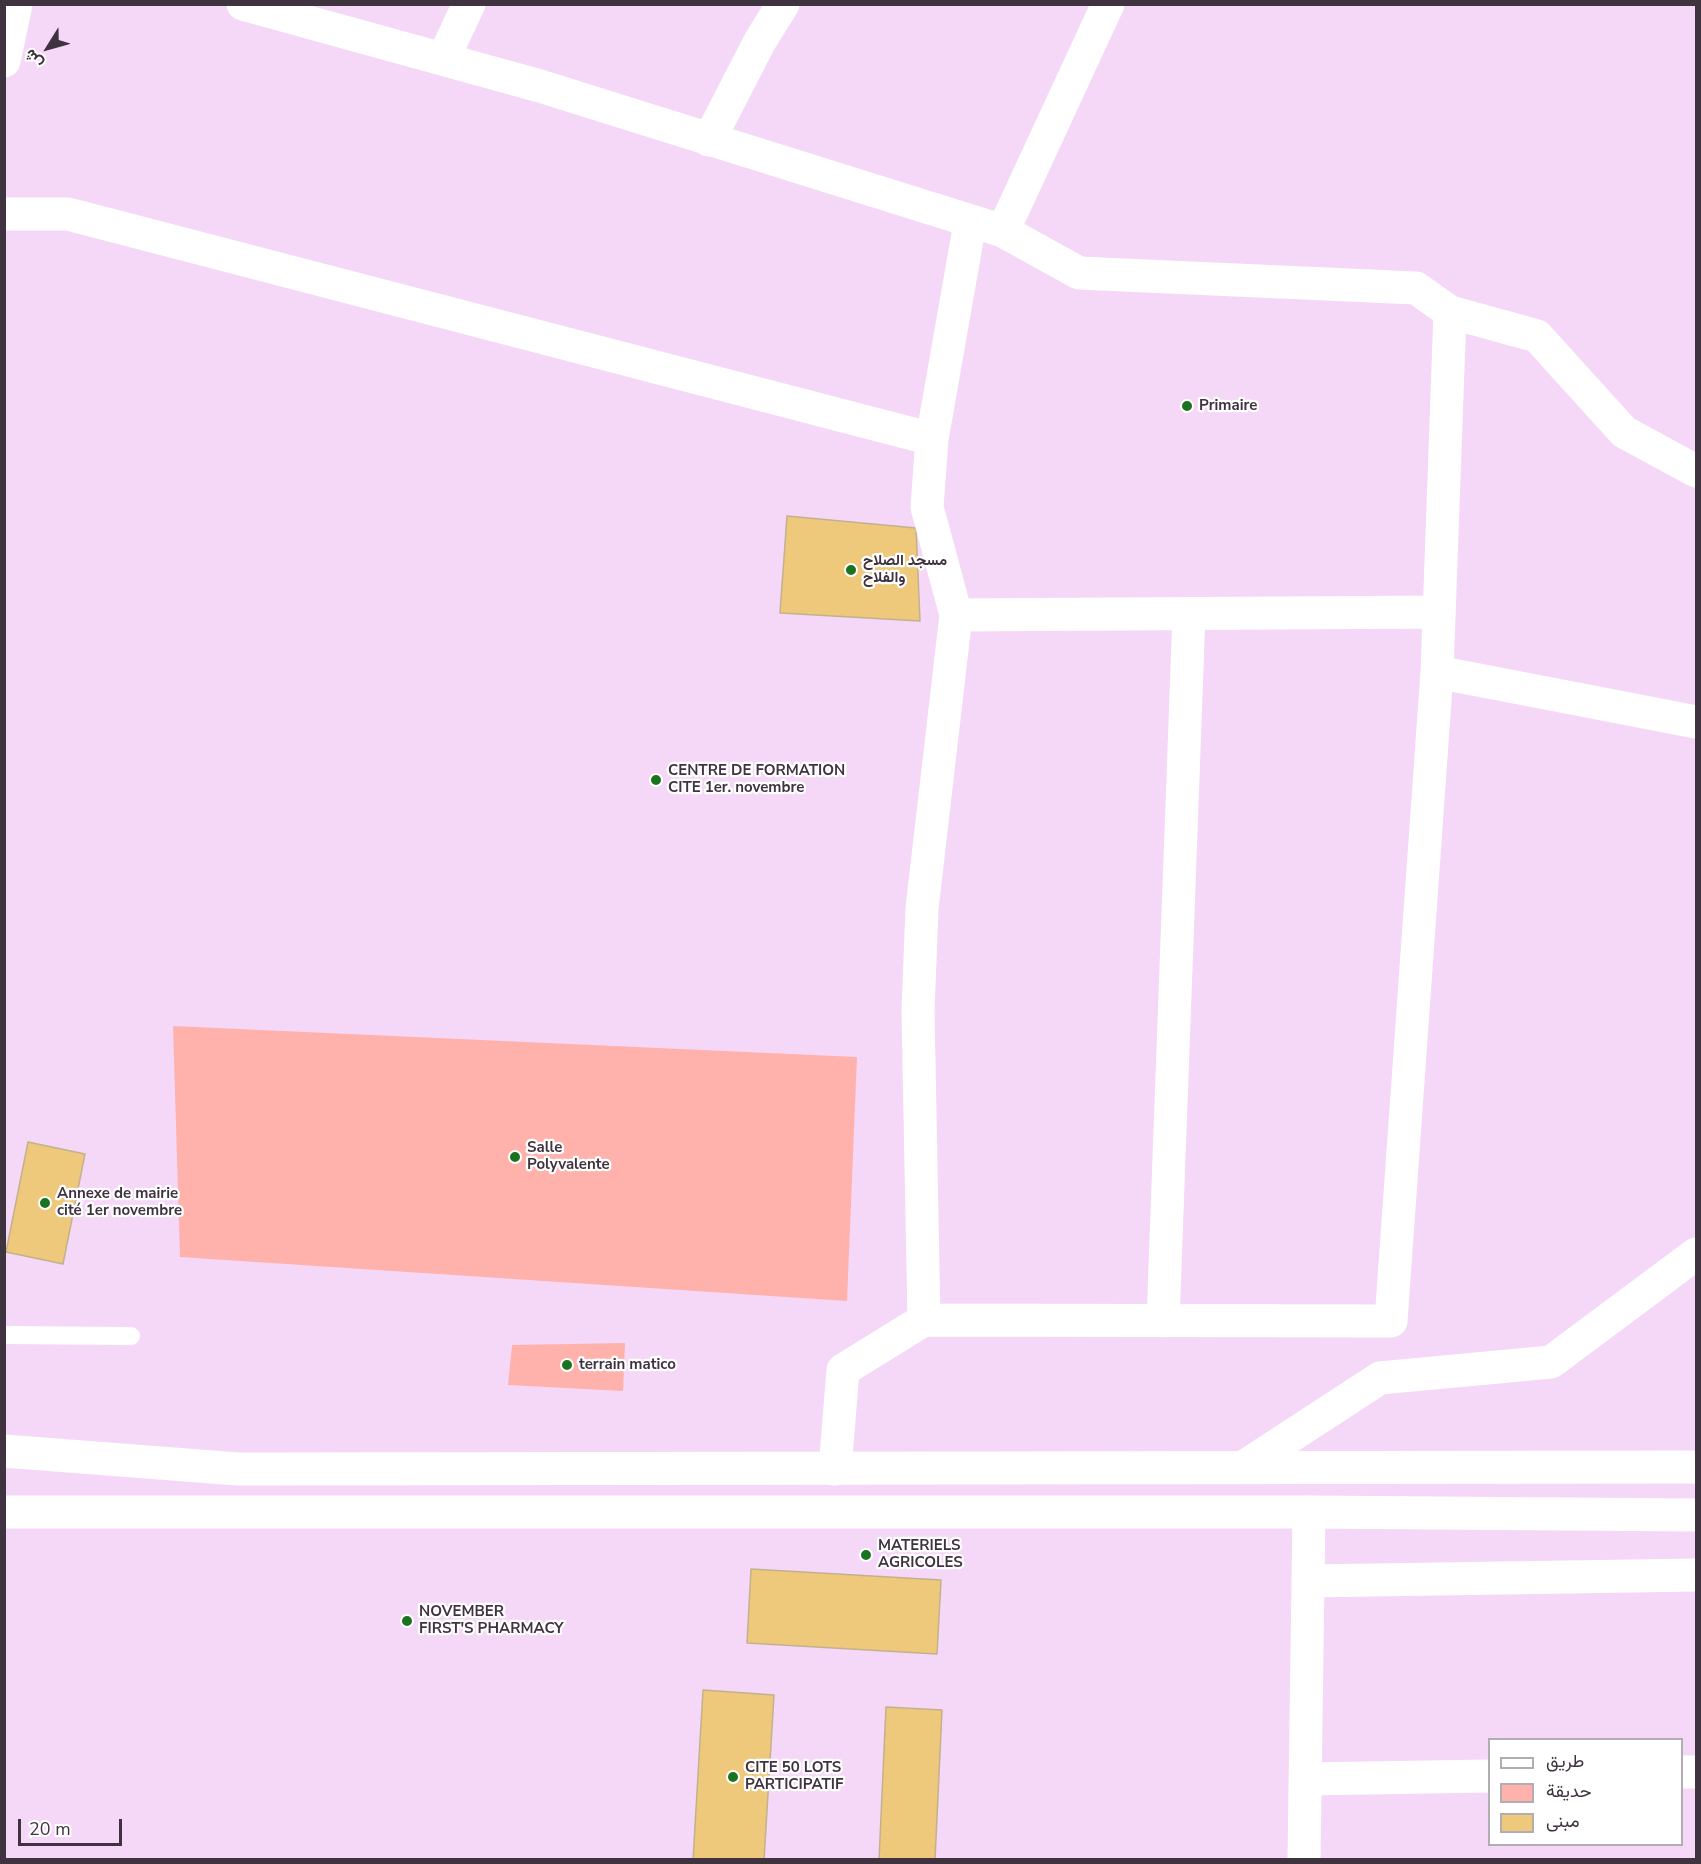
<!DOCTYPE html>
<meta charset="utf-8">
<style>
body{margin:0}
#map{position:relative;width:1701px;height:1864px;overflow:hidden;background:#f5d8f7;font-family:"Nunito Sans",Vazirmatn,sans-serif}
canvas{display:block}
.frame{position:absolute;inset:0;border:6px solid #3f333f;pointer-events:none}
.legend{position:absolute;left:1488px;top:1738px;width:195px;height:108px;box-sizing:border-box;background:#fff;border:2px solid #b2adb2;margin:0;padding:8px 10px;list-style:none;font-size:18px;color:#3f333f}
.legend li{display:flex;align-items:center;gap:12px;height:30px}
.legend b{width:30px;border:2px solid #b2adb2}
.north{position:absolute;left:18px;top:18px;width:60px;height:60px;-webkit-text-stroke:4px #fff;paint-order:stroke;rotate:233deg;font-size:16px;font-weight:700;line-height:24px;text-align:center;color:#3f333f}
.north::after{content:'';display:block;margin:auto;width:21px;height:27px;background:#3f333f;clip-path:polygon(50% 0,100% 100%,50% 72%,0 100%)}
.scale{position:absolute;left:18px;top:1819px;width:104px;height:27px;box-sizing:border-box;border:3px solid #3f333f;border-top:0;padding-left:8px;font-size:18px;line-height:21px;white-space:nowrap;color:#3f333f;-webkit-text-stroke:4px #fff;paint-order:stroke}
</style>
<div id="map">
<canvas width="1701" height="1864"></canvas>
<div class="frame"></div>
<ul class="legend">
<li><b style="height:8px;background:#fff"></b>طريق</li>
<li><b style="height:16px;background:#ffb2ac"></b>حديقة</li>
<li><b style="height:16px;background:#eec87b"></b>مبنى</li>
</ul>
<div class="north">ش</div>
<div class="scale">20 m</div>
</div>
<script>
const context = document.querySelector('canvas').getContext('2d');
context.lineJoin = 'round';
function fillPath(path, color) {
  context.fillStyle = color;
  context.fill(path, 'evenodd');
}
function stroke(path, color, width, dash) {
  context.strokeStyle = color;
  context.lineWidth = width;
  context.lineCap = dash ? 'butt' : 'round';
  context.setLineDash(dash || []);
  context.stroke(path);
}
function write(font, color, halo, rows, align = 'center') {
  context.font = font + ' "Nunito Sans",Vazirmatn,sans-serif';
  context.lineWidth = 4.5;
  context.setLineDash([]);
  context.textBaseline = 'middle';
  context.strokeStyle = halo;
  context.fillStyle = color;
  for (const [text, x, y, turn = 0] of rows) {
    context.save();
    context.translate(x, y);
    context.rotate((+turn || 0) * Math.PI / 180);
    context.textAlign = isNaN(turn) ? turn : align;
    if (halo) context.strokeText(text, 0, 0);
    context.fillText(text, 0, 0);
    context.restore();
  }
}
fillPath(new Path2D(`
 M173,1026L857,1057L847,1301L180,1257Z
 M625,1343L623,1391L508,1385L512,1345Z`), '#ffb2ac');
const building = new Path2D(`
 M787,516L916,528L920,621L780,613Z
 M28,1142L85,1154L63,1264L6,1252Z
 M751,1569L941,1580L937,1654L747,1643Z
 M703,1690L774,1695L764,1860H693Z
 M886,1707L942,1710L935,1860H879Z`);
fillPath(building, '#eec87b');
stroke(building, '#c3b18e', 1.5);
stroke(new Path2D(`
 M4,1335L131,1336`), '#fff', 18);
stroke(new Path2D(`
 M243,4L540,86L1003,231L1079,273L1416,288L1450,312L1437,672L1696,722
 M443,59L469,4
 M4,61L16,4
 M709,140L760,41L783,4
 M4,214H68L932,439
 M1003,231L1108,4
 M1450,312L1537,336L1624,432L1696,471
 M956,615L927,507L932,439L970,223
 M1437,672L1391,1321L924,1320L918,1011L922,908L956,615L1439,612
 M1163,1321L1189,614
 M1245,1466L1380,1378L1551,1362L1696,1254
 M835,1469L843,1370L924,1320
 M1308,1581L1696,1575
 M1682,1772H1696
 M1305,1779L1490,1776
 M1304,1860L1309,1512`), '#fff', 33);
stroke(new Path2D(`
 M4,1451L238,1469L1696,1467
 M4,1512H1309L1696,1515`), '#fff', 33);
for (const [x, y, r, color] of [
 [1187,406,6,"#1a7320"],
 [851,570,6,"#1a7320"],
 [656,780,6,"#1a7320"],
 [515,1157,6,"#1a7320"],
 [45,1203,6,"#1a7320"],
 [567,1365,6,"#1a7320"],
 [866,1555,6,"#1a7320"],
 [407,1621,6,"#1a7320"],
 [733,1777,6,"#1a7320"]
]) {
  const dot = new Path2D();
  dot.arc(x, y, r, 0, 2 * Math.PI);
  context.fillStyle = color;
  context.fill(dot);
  stroke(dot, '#fff', 2);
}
write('bold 15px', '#3f333f', '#fff', [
 ["Primaire",1199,406],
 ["مسجد الصلاح",863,561],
 ["والفلاح",863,578],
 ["CENTRE DE FORMATION",668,771],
 ["CITE 1er. novembre",668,788],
 ["Salle",527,1148],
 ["Polyvalente",527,1165],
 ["Annexe de mairie",57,1194],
 ["cité 1er novembre",57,1211],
 ["terrain matico",579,1365],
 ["MATERIELS",878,1546],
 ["AGRICOLES",878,1563],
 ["NOVEMBER",419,1612],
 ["FIRST'S PHARMACY",419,1629],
 ["CITE 50 LOTS",745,1768],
 ["PARTICIPATIF",745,1785]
], 'left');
</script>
